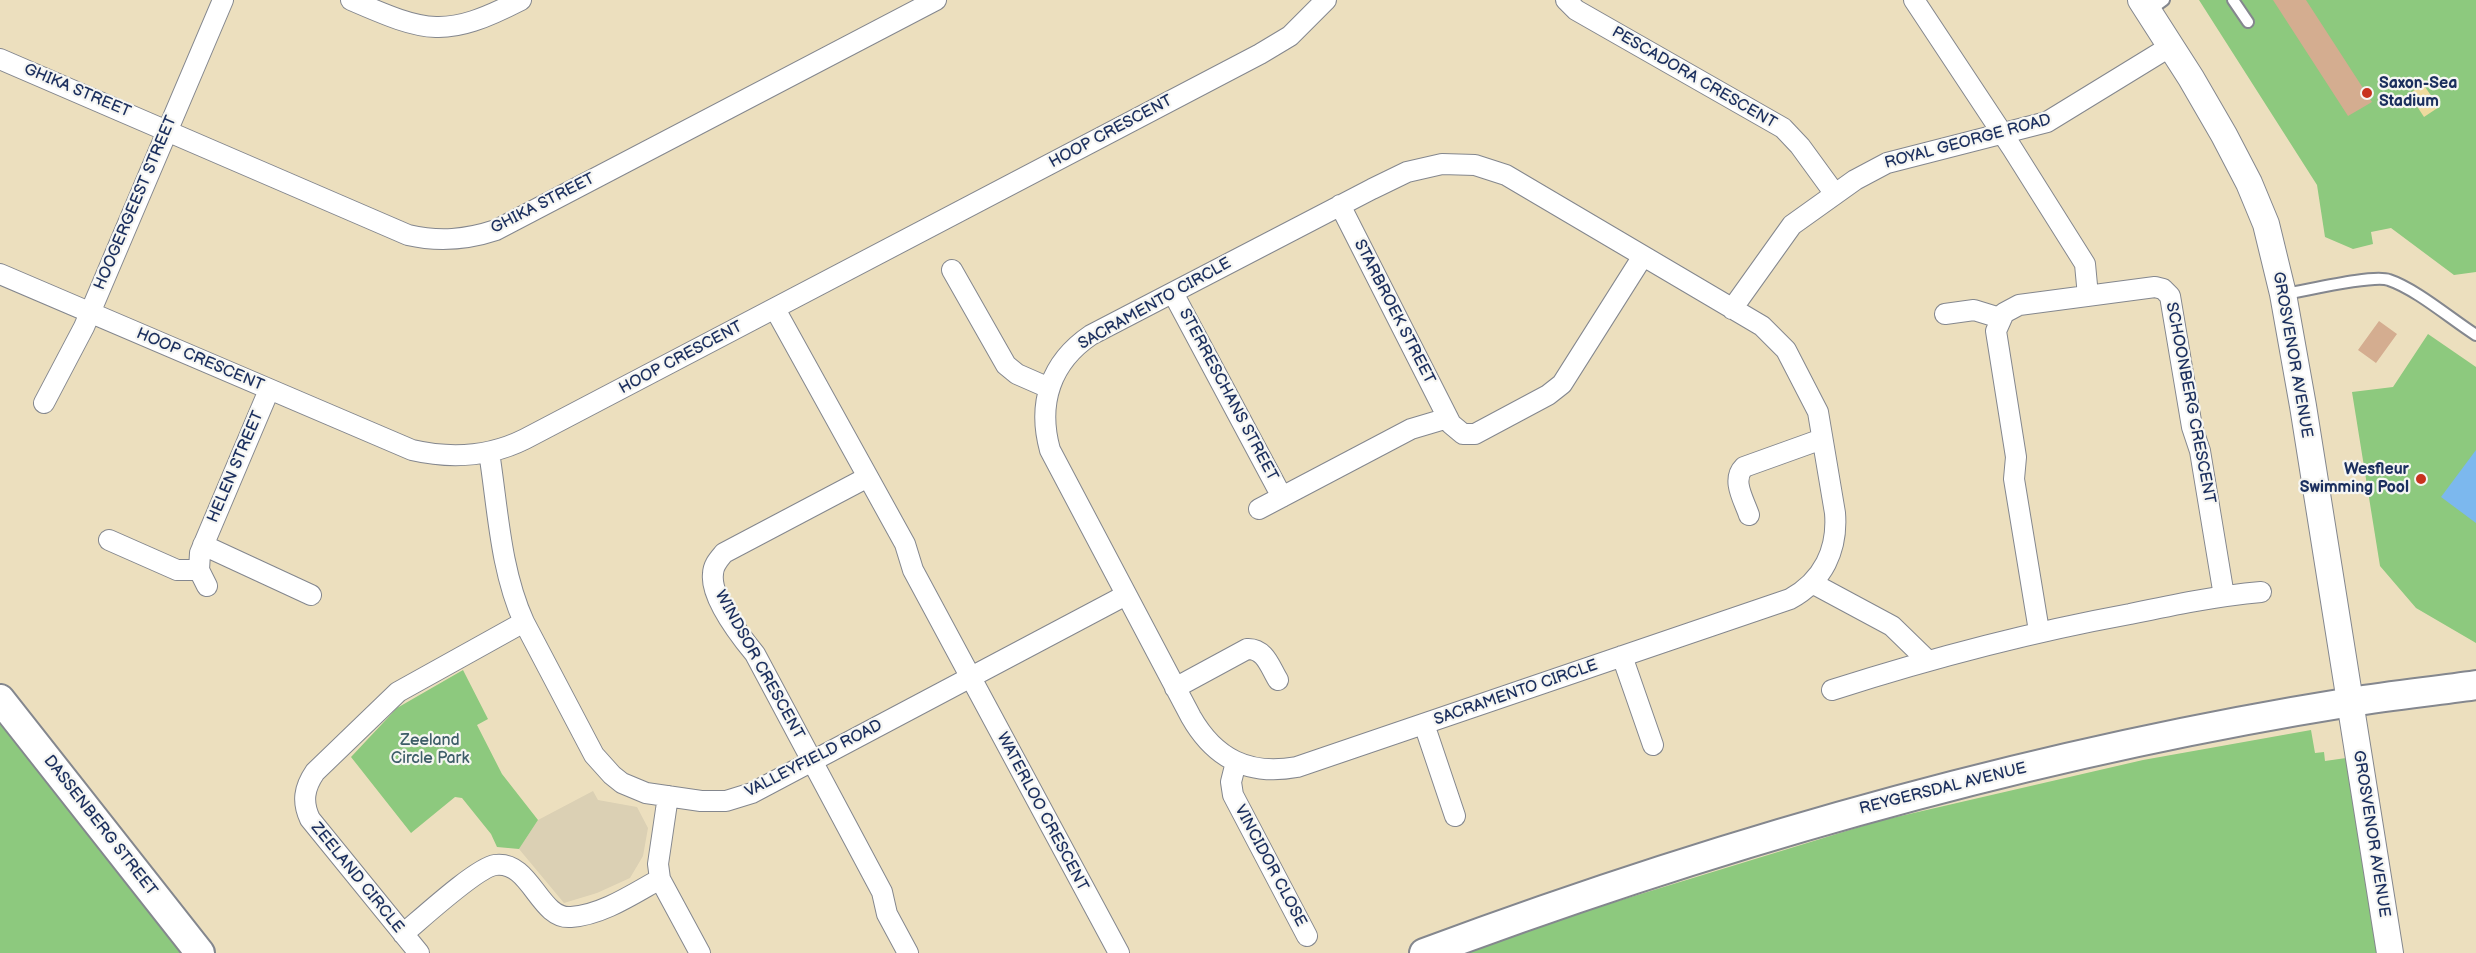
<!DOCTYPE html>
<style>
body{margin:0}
canvas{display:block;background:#ecdfbe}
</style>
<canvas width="2476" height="953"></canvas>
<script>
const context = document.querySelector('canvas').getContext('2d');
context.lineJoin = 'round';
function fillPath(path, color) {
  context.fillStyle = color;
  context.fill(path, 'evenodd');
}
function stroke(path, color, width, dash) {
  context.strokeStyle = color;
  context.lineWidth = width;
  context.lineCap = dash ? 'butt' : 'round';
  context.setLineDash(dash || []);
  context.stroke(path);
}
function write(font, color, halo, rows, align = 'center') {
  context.font = font + ' "Balsamiq Sans",sans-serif';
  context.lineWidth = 4.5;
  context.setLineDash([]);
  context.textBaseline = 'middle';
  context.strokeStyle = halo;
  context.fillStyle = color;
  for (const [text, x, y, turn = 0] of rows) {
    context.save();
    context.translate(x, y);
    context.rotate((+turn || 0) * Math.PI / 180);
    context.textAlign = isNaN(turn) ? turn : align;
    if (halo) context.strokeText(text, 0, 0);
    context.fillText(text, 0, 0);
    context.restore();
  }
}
fillPath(new Path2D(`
 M593,791L598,800L637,807L648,828L643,856L630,878L597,893L564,903L519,849L538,820Z`), '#dbd0b4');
fillPath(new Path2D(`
 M2199,0H2476V272L2454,275L2391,228L2371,232L2373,244L2353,249L2325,237L2317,185Z
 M2428,334L2476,367V643L2416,608L2380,566L2352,392L2393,387Z
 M463,670L488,719L477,725L502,774L538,820L519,849L497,847L491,834L462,798L455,797L411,833L351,757L397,708Z
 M0,722L185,953H0Z
 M2311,730L2315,753L2324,752L2325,761L2346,758L2377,953H1467L1569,916L1879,821L2143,760Z`), '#8dc97e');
fillPath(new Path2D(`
 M2423,84L2439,107L2424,117L2409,94Z`), '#eeda9e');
fillPath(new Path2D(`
 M2476,450V523L2441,497Z`), '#7cb8ee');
fillPath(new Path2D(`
 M2273,0H2306L2372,102L2348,116Z
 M2379,321L2397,334L2376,363L2358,350Z`), '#d4ad90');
const service = new Path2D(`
 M2233,0L2248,22
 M2149,11L2164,0
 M2284,294C2305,291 2373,274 2389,280C2416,289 2451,319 2476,335`);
const minor = new Path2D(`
 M351,0C427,33 445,39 521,0
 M1566,0L1576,10L1783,128L1800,146L1835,194
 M1914,0L2012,148L2085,264L2088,296
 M0,59L408,235C439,242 466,240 496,230L936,0
 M1442,164L1475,165L1506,175L1762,326L1786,350L1818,412L1835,513C1838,550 1823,581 1790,599L1297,767C1249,776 1215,759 1191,717L1050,450C1037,403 1051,362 1091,335L1372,189L1407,172Z
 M1340,205L1451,424L1463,434H1475L1548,395L1562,384L1643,256
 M952,270L1006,365L1017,374L1049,388
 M0,274L412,450C451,459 489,457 525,439L1260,54L1290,36L1326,0
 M1173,293L1282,497
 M775,309L868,477
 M1732,309L1792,225L1855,180L1887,163L2047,122L2171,46
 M1945,314L1974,310L2000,318
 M44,403L84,327L223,0
 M489,452C498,509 500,569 524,622L594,755L612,775L622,783L646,793L701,801H726L752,793L1126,595
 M1259,509L1411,429L1448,418
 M1749,515C1744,500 1731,480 1744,467L1822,439
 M109,540L177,570H199
 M203,545L311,595
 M1812,583L1892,626L1927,660
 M207,586L199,570L200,553L269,390
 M2039,631L2014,479L2016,457L1996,331L2004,313L2019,305L2155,287L2163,289L2170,296L2192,427L2200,451L2224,596
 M1622,656L1653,745
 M1175,688L1247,649C1265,648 1270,667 1278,680
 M1832,690C1932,658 2026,633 2130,614C2173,605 2216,596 2261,592
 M1424,724L1455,816
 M1236,762L1231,782L1233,795L1307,936
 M668,796L658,864L660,879L700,953
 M403,934C420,920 476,868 495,865C531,860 539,920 571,917C602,915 633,894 660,879
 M419,953L310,819C302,802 304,788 315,772L398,692L524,622
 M908,953L887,914L882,892L755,654C741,637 710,597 713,574C713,565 719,559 724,553L868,477L905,544L913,570L1119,953`);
const tertiary = new Path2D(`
 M2141,0L2191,78L2224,135L2249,183L2266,224L2283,294L2303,406L2390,953`);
const secondary = new Path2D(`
 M0,699L200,953
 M1424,953C1725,841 2034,753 2351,702C2393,695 2435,691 2476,685`);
stroke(service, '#84878e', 14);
stroke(minor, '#84878e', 22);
stroke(tertiary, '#84878e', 28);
stroke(secondary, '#84878e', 32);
stroke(service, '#fff', 10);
stroke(minor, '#fff', 20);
stroke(tertiary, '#fff', 26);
stroke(secondary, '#fff', 28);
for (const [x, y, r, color] of [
 [2367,93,6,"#c8321e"],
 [2421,479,6,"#c8321e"]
]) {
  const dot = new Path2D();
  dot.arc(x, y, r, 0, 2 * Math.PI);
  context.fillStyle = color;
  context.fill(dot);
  stroke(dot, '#f6f6f2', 2);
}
write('16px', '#1b2f5e', '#f6f6f2', [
 ["PESCADORA CRESCENT",1694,78,30],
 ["GHIKA STREET",77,91,23],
 ["HOOP CRESCENT",1111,132,-28],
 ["ROYAL GEORGE ROAD",1968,142,-15],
 ["HOOGERGEEST STREET",136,203,-67],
 ["GHIKA STREET",543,204,-27],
 ["SACRAMENTO CIRCLE",1155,304,-29],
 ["STARBROEK STREET",1394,312,63],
 ["GROSVENOR AVENUE",2292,355,80],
 ["HOOP CRESCENT",681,358,-28],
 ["HOOP CRESCENT",200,360,23],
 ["STERRESCHANS STREET",1228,395,62],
 ["SCHOONBERG CRESCENT",2190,403,79],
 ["HELEN STREET",236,467,-67],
 ["WINDSOR CRESCENT",759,665,61],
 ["SACRAMENTO CIRCLE",1516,693,-19],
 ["VALLEYFIELD ROAD",814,759,-27],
 ["REYGERSDAL AVENUE",1943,789,-14],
 ["WATERLOO CRESCENT",1042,812,62],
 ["DASSENBERG STREET",100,826,52],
 ["GROSVENOR AVENUE",2371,834,81],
 ["VINCIDOR CLOSE",1270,866,62],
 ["ZEELAND CIRCLE",357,878,51]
]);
write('bold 16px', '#1b2f5e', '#f6f6f2', [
 ["Saxon-Sea",2379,84],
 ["Stadium",2379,102],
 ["Wesfleur",2409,470,"right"],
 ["Swimming Pool",2409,488,"right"]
], 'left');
write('16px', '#3d5d68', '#f6f6f2', [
 ["Zeeland",430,741],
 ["Circle Park",430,759]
]);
</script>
